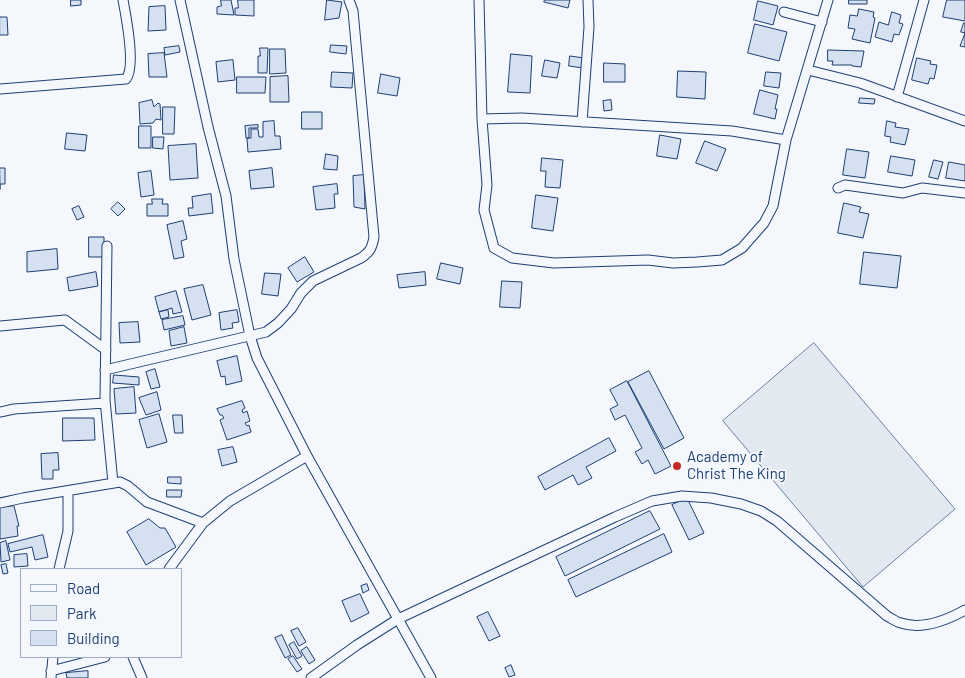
<!DOCTYPE html>
<style>
body{margin:0}
#map{position:relative;width:965px;height:678px;overflow:hidden;background:#f4f7fb;font-family:Barlow,sans-serif}
canvas{display:block}
.legend{position:absolute;left:20px;top:568px;width:162px;height:90px;box-sizing:border-box;background:#f4f7fb;border:1px solid #9eadc5;margin:0;padding:6px 9px;list-style:none;font-size:15px;color:#1d3f73}
.legend li{display:flex;align-items:center;gap:10px;height:25px}
.legend b{width:25px;border:1px solid #9eadc5}
</style>
<div id="map">
<canvas width="965" height="678"></canvas>
<ul class="legend">
<li><b style="height:6px;background:#f4f7fb"></b>Road</li>
<li><b style="height:14px;background:#e3e9f0"></b>Park</li>
<li><b style="height:14px;background:#d5e0f0"></b>Building</li>
</ul>
</div>
<script>
const context = document.querySelector('canvas').getContext('2d');
context.lineJoin = 'round';
function fillPath(path, color) {
  context.fillStyle = color;
  context.fill(path, 'evenodd');
}
function stroke(path, color, width, dash) {
  context.strokeStyle = color;
  context.lineWidth = width;
  context.lineCap = dash ? 'butt' : 'round';
  context.setLineDash(dash || []);
  context.stroke(path);
}
function write(font, color, halo, rows, align = 'center') {
  context.font = font + ' Barlow,sans-serif';
  context.lineWidth = 4;
  context.setLineDash([]);
  context.textBaseline = 'middle';
  context.strokeStyle = halo;
  context.fillStyle = color;
  for (const [text, x, y, turn = 0] of rows) {
    context.save();
    context.translate(x, y);
    context.rotate((+turn || 0) * Math.PI / 180);
    context.textAlign = isNaN(turn) ? turn : align;
    if (halo) context.strokeText(text, 0, 0);
    context.fillText(text, 0, 0);
    context.restore();
  }
}
const green = new Path2D(`
 M814,343L955,509L863,587L723,421Z`);
fillPath(green, '#e3e9f0');
stroke(green, '#687fa3', 1);
const building = new Path2D(`
 M71,0H81V5L71,6Z
 M221,0H231L234,15L217,14V7L221,6Z
 M238,0H254V16L235,15V8H238Z
 M327,0L342,2L339,18L325,20Z
 M545,0H570L568,8L544,2Z
 M849,0H867V4H849Z
 M947,0H965V21L943,17Z
 M758,1L778,6L773,25L754,20Z
 M165,6L166,30L148,31L149,7Z
 M859,9L874,12L873,17L875,18L870,43L852,39L855,29L848,28L850,15L857,16Z
 M892,12L901,15L899,23L903,24L899,35L894,34L892,42L875,37L879,22L888,25Z
 M0,17H7L8,35H0Z
 M964,23H965V47L960,46L965,33L961,32Z
 M755,24L787,32L779,61L748,53Z
 M331,45L347,46L346,54L330,52Z
 M179,46L180,52L165,55L164,48Z
 M260,48H268L267,73H258V56H260Z
 M270,49H285L286,73L270,74Z
 M828,50L864,51L861,67L852,66V65H832L833,61H828Z
 M164,53L167,77H149L148,54Z
 M511,54L532,56L530,93L508,92Z
 M570,56L584,58L583,68L569,66Z
 M917,58L931,61L930,64L937,65L934,79L930,78L928,84L912,80Z
 M233,60L235,80L218,82L216,62Z
 M545,60L560,63L557,78L542,76Z
 M604,63L625,64V82H604Z
 M678,71L706,72L705,99L677,97Z
 M332,72L353,73L352,88L331,87Z
 M766,72L781,73L779,88L764,86Z
 M381,74L400,78L397,96L378,93Z
 M288,76L289,102H270V77Z
 M237,77H266L265,93H237Z
 M760,90L778,95L775,109H777L775,119L754,114Z
 M860,98L875,99L874,104L859,103Z
 M152,100L154,107L158,103L160,104L161,120L156,119L153,123L140,124L139,103Z
 M611,100L612,110L604,111L603,101Z
 M163,107H175L174,134H163Z
 M302,112H322V129H302Z
 M274,121L275,136H280L281,149L248,152L247,138H251V129H258L259,137H263V122Z
 M887,121L896,123L895,127L909,129L905,145L890,142L891,137L885,136Z
 M258,125V128H249V138H246L245,126Z
 M139,126H151V148H139Z
 M67,133L87,135L85,151L65,149Z
 M660,135L681,139L677,159L657,156Z
 M153,137H164L163,149L153,148Z
 M705,141L726,149L717,171L696,163Z
 M196,144L198,178L170,180L168,146Z
 M847,149L869,152L865,178L843,175Z
 M326,154L338,156L337,170L324,169Z
 M891,156L915,160L912,176L888,172Z
 M542,158L563,160L560,188L545,187L546,171H541Z
 M934,160L943,162L938,179L929,177Z
 M949,162L965,165V181L946,178Z
 M0,168H5V184H0V189Z
 M272,168L274,187L251,189L249,171Z
 M151,171L154,195L141,197L138,173Z
 M364,175L365,209L354,207L353,176Z
 M337,184L338,194H334L335,208L316,210L313,187Z
 M211,194L213,213L189,216L188,208H193L192,197Z
 M536,195L558,198L553,231L532,228Z
 M152,199H163L162,204H168V216H147V204H152Z
 M118,202L125,209L118,216L111,209Z
 M844,203L861,207L859,212L869,214L863,238L838,233Z
 M79,206L84,217L77,220L72,209Z
 M183,221L187,239L181,241L184,257L174,259L167,225Z
 M89,237H104V257H89Z
 M57,249L58,269L27,272V252Z
 M864,252L901,256L897,288L860,284Z
 M305,257L314,272L297,282L288,268Z
 M441,263L463,268L460,284L437,279Z
 M96,272L98,286L69,291L67,278Z
 M425,272L426,285L399,288L397,275Z
 M265,273L281,274L278,296L262,294Z
 M502,281L522,282L520,308L500,307Z
 M203,285L211,315L192,320L184,289Z
 M176,291L182,312L173,314L172,308L159,312L155,297Z
 M168,310L169,317L161,319L159,312Z
 M237,310L239,322L232,323L233,328L221,330L219,313Z
 M183,316L185,325L164,330L162,320Z
 M138,322L140,342L120,343L119,323Z
 M184,327L187,343L171,346L169,331Z
 M237,356L242,381L226,385L225,376L221,377L217,361Z
 M155,369L160,387L151,389L146,372Z
 M649,371L684,438L664,449L628,382Z
 M114,375L139,377V385L113,383Z
 M627,381L671,466L655,474L648,460L642,464L635,452L642,448L625,415L615,420L610,409L618,405L610,390Z
 M134,387L136,413L116,414L114,389Z
 M157,392L161,410L146,415L139,398Z
 M242,401L245,408L242,410L243,413L247,411L250,421L245,423L247,426L249,425L251,432L227,440L220,420L224,418L222,415H220L217,409Z
 M159,414L167,442L147,448L139,420Z
 M173,415H182L183,433H175Z
 M63,418H94L95,440L63,441Z
 M609,438L616,451L586,467L592,478L578,485L573,475L545,490L538,477Z
 M233,447L237,462L222,466L218,450Z
 M58,453L59,470H53V479H42L41,454Z
 M168,477H181V484L168,483Z
 M167,490H182L181,497H167Z
 M687,498L704,533L689,540L672,505Z
 M14,506L19,526H17L18,536L0,539V508Z
 M650,511L660,529L565,576L556,557Z
 M149,519L160,528H165L176,547L146,565L127,532Z
 M664,534L672,552L576,597L568,580Z
 M43,535L48,557L35,560L32,547L10,552L8,544Z
 M6,541L10,560L1,562L0,543Z
 M27,554L28,566L14,567V555Z
 M6,564L8,573L3,574L1,565Z
 M367,584L369,590L363,593L361,586Z
 M360,594L369,613L351,622L342,601Z
 M488,612L500,636L489,641L477,617Z
 M298,628L306,642L299,646L291,631Z
 M282,635L291,655L285,658L275,638Z
 M294,642L302,656L297,659L289,645Z
 M307,647L315,660L309,664L301,651Z
 M293,656L302,669L297,672L288,659Z
 M511,665L515,675L509,677L505,668Z
 M88,671V678H67L66,673Z`);
fillPath(building, '#d5e0f0');
stroke(building, '#1d3f73', 1);
const minor = new Path2D(`
 M180,0L208,127L226,196L234,259L250,336L257,358L307,456L431,678
 M479,0L482,119
 M784,12L822,22
 M808,70L860,83L965,121
 M0,89L126,79C136,67 126,16 123,0
 M897,97L924,0
 M582,122L589,27L588,0
 M786,140L732,131L522,118L482,119L487,185L484,210L494,248L512,258L554,263L648,260L673,263L697,262L722,260L742,248L764,223L773,206L786,140L828,0
 M838,188L845,185L903,193L922,188L965,193
 M107,246L105,400L113,483
 M0,326L65,320L106,350
 M105,370L266,332L278,323L291,309L301,293L313,281L361,258C370,252 372,248 374,237L353,11L349,0
 M0,412L14,409L105,403
 M0,503L23,498L120,482L128,486L147,502L203,523
 M59,569L68,531V491
 M169,569L203,523L230,501L307,456
 M133,657L142,678
 M51,671L105,657
 M51,678L53,657
 M311,678L357,645L398,619L615,517L652,501L682,496L711,498L741,504L761,511L777,521L887,616C891,618 896,622 901,623C922,630 947,620 965,610`);
stroke(minor, '#1d3f73', 11);
stroke(minor, '#f4f7fb', 9);
for (const [x, y, r, color] of [
 [677,466,5,"#c62828"]
]) {
  const dot = new Path2D();
  dot.arc(x, y, r, 0, 2 * Math.PI);
  context.fillStyle = color;
  context.fill(dot);
  stroke(dot, '#f4f7fb', 2);
}
write('15px', '#1d3f73', '#f4f7fb', [
 ["Academy of",687,457],
 ["Christ The King",687,474]
], 'left');
</script>
